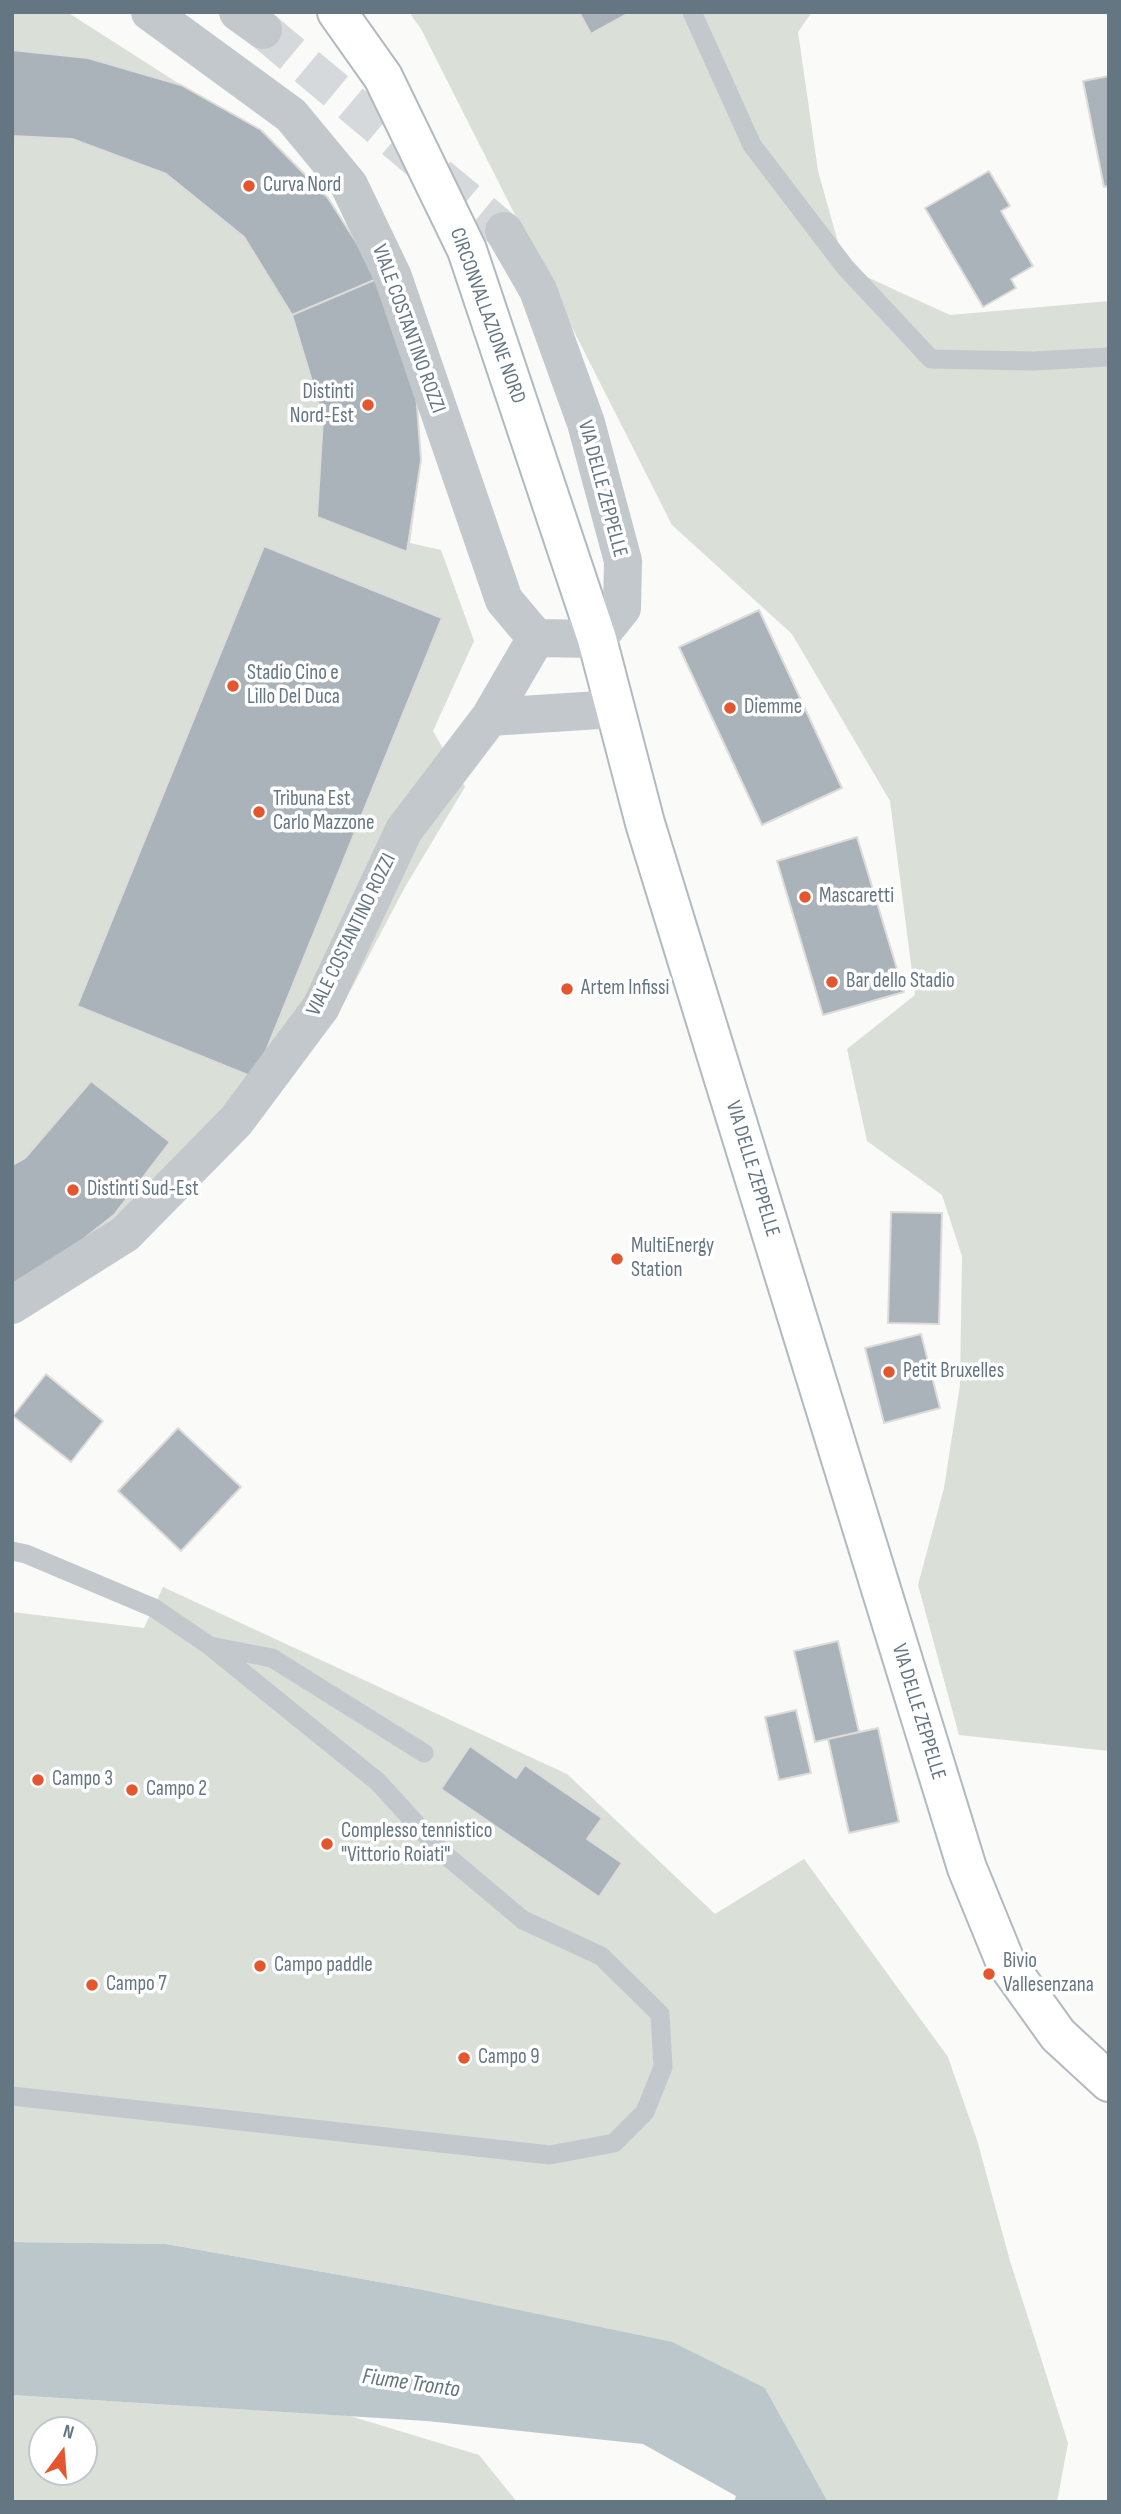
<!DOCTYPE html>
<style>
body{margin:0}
#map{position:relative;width:1121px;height:2514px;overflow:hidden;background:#fafaf8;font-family:"Sofia Sans Condensed",sans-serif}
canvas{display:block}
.frame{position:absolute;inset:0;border:14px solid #657683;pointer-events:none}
.north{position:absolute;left:28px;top:2416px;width:70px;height:70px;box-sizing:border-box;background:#fff;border:2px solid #c1c8cd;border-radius:50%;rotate:16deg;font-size:19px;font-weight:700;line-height:28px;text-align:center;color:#657683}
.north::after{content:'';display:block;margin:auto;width:24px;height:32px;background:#e4572e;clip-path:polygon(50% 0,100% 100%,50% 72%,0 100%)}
</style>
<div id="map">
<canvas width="1121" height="2514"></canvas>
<div class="frame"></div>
<div class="north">N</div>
</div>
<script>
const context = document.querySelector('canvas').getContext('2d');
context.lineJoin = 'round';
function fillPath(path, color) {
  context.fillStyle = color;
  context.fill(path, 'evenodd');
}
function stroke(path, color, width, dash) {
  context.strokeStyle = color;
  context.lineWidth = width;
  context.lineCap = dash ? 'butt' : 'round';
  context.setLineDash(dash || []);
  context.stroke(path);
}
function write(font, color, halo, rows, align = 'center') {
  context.font = font + ' "Sofia Sans Condensed",sans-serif';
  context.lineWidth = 7;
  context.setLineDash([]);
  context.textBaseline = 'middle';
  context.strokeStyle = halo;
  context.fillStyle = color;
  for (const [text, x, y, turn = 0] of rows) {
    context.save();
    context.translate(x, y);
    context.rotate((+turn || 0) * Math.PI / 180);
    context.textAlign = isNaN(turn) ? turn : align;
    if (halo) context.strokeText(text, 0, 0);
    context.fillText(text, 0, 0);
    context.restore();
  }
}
fillPath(new Path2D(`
 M12,12H67L181,85L261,130L328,198L421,460L410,543L441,550L474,641L433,731L465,787L405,887L335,1020L134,1245L12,1325Z
 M409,12H812L798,32L818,171L845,267L950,315L1109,301V1751L959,1735L918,1585L944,1488L960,1385L962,1256L942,1195L867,1141L847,1049L915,995L890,801L792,634L672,525L421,29Z
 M163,1587L567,1774L715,1914L804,1859L948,2057L977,2140L1010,2261L1068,2443L1057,2502H828L765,2388L413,2288L166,2244L12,2242V1612L144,1628Z
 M12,2395L350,2416L479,2455L517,2502H12ZM42,2430H84V2472H42Z`), '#dadfd7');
fillPath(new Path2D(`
 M12,2242L166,2244L413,2288L672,2342L765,2388L828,2502H734L736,2496L643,2444L427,2421L12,2395Z`), '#bbc7cb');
const building = new Path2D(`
 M579,12H631L591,34Z
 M12,50L88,58L181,85L261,130L328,198L379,278L292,315L244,237L166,174L72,139L12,136Z
 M1109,76V186L1104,187L1083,81Z
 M989,171L1010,206L1001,211L1033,266L1011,279L1016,288L983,307L925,208Z
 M379,278L416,392L421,460L407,552L317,517L323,418L292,315Z
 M264,546L442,618L255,1078L77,1006Z
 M759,610L842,788L762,825L679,647Z
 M857,837L904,992L823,1015L777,861Z
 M91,1081L170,1142L114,1215L40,1273L12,1290V1165L25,1158Z
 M891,1212L942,1213L939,1324L888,1323Z
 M921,1334L940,1408L884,1423L865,1348Z
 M46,1374L103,1421L71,1462L13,1416Z
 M178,1428L241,1487L181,1551L118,1491Z
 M838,1641L859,1732L815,1742L794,1651Z
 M796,1710L811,1773L779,1780L765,1717Z
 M878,1728L899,1822L849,1833L828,1739Z
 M470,1746L516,1778L525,1765L602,1818L587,1839L622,1863L599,1897L441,1789Z`);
fillPath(building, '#aab3b9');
stroke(building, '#dcdcda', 2);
stroke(new Path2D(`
 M263,30L504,231`), '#d5d9db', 38, [38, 19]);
const secondary = new Path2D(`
 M337,12L383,77L467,250L597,639L645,823L967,1868L1005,1961L1058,2035L1109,2082`);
stroke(secondary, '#b3babf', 42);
stroke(new Path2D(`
 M692,12L752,145L845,267L931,359L1033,361L1109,357
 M12,1551L26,1554L154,1608L210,1646L378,1782L442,1852L523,1920L601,1956L660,2014L663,2067L645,2112L614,2143L550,2155L12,2096
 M215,1647L272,1658L424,1753`), '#c3c8cc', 19);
stroke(new Path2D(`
 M238,12L263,30
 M504,231L538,290L586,423L623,561L622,608L597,639L536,638
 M490,717L615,709
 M12,1305L125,1234L236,1121L321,1007L404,830L490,717L536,638L504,600L393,277L349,185L291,115L150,12`), '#c3c8cc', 38);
stroke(secondary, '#fff', 38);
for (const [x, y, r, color] of [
 [249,186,7,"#e4572e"],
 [368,405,7,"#e4572e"],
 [233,686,7,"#e4572e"],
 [730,708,7,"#e4572e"],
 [259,812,7,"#e4572e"],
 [805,897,7,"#e4572e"],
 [832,982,7,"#e4572e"],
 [567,989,7,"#e4572e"],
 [73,1190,7,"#e4572e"],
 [617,1259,7,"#e4572e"],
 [889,1372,7,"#e4572e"],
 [38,1780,7,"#e4572e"],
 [132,1790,7,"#e4572e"],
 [327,1844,7,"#e4572e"],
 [260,1966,7,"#e4572e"],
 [989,1974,7,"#e4572e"],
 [92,1985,7,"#e4572e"],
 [464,2058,7,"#e4572e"]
]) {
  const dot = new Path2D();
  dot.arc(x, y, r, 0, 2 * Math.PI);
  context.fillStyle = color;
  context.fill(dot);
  stroke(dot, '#fff', 2.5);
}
write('21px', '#657683', '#fff', [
 ["Curva Nord",263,186],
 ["Distinti",354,393,"right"],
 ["Nord-Est",354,417,"right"],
 ["Stadio Cino e",247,674],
 ["Lillo Del Duca",247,698],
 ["Diemme",744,708],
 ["Tribuna Est",273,800],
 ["Carlo Mazzone",273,824],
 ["Mascaretti",819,897],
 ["Bar dello Stadio",846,982],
 ["Artem Infissi",581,989],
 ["Distinti Sud-Est",87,1190],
 ["MultiEnergy",631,1247],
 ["Station",631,1271],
 ["Petit Bruxelles",903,1372],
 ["Campo 3",52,1780],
 ["Campo 2",146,1790],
 ["Complesso tennistico",341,1832],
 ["\"Vittorio Roiati\"",341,1856],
 ["Bivio",1003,1962],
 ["Vallesenzana",1003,1986],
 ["Campo paddle",274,1966],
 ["Campo 7",106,1985],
 ["Campo 9",478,2058]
], 'left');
write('21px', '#657683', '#fff', [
 ["CIRCONVALLAZIONE NORD",487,316,70],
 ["VIALE COSTANTINO ROZZI",408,329,70],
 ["VIA DELLE ZEPPELLE",602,489,75],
 ["VIALE COSTANTINO ROZZI",352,935,-64],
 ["VIA DELLE ZEPPELLE",752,1169,73],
 ["VIA DELLE ZEPPELLE",918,1712,73]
]);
write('italic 23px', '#60757c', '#fff', [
 ["Fiume Tronto",411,2384,8]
]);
</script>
